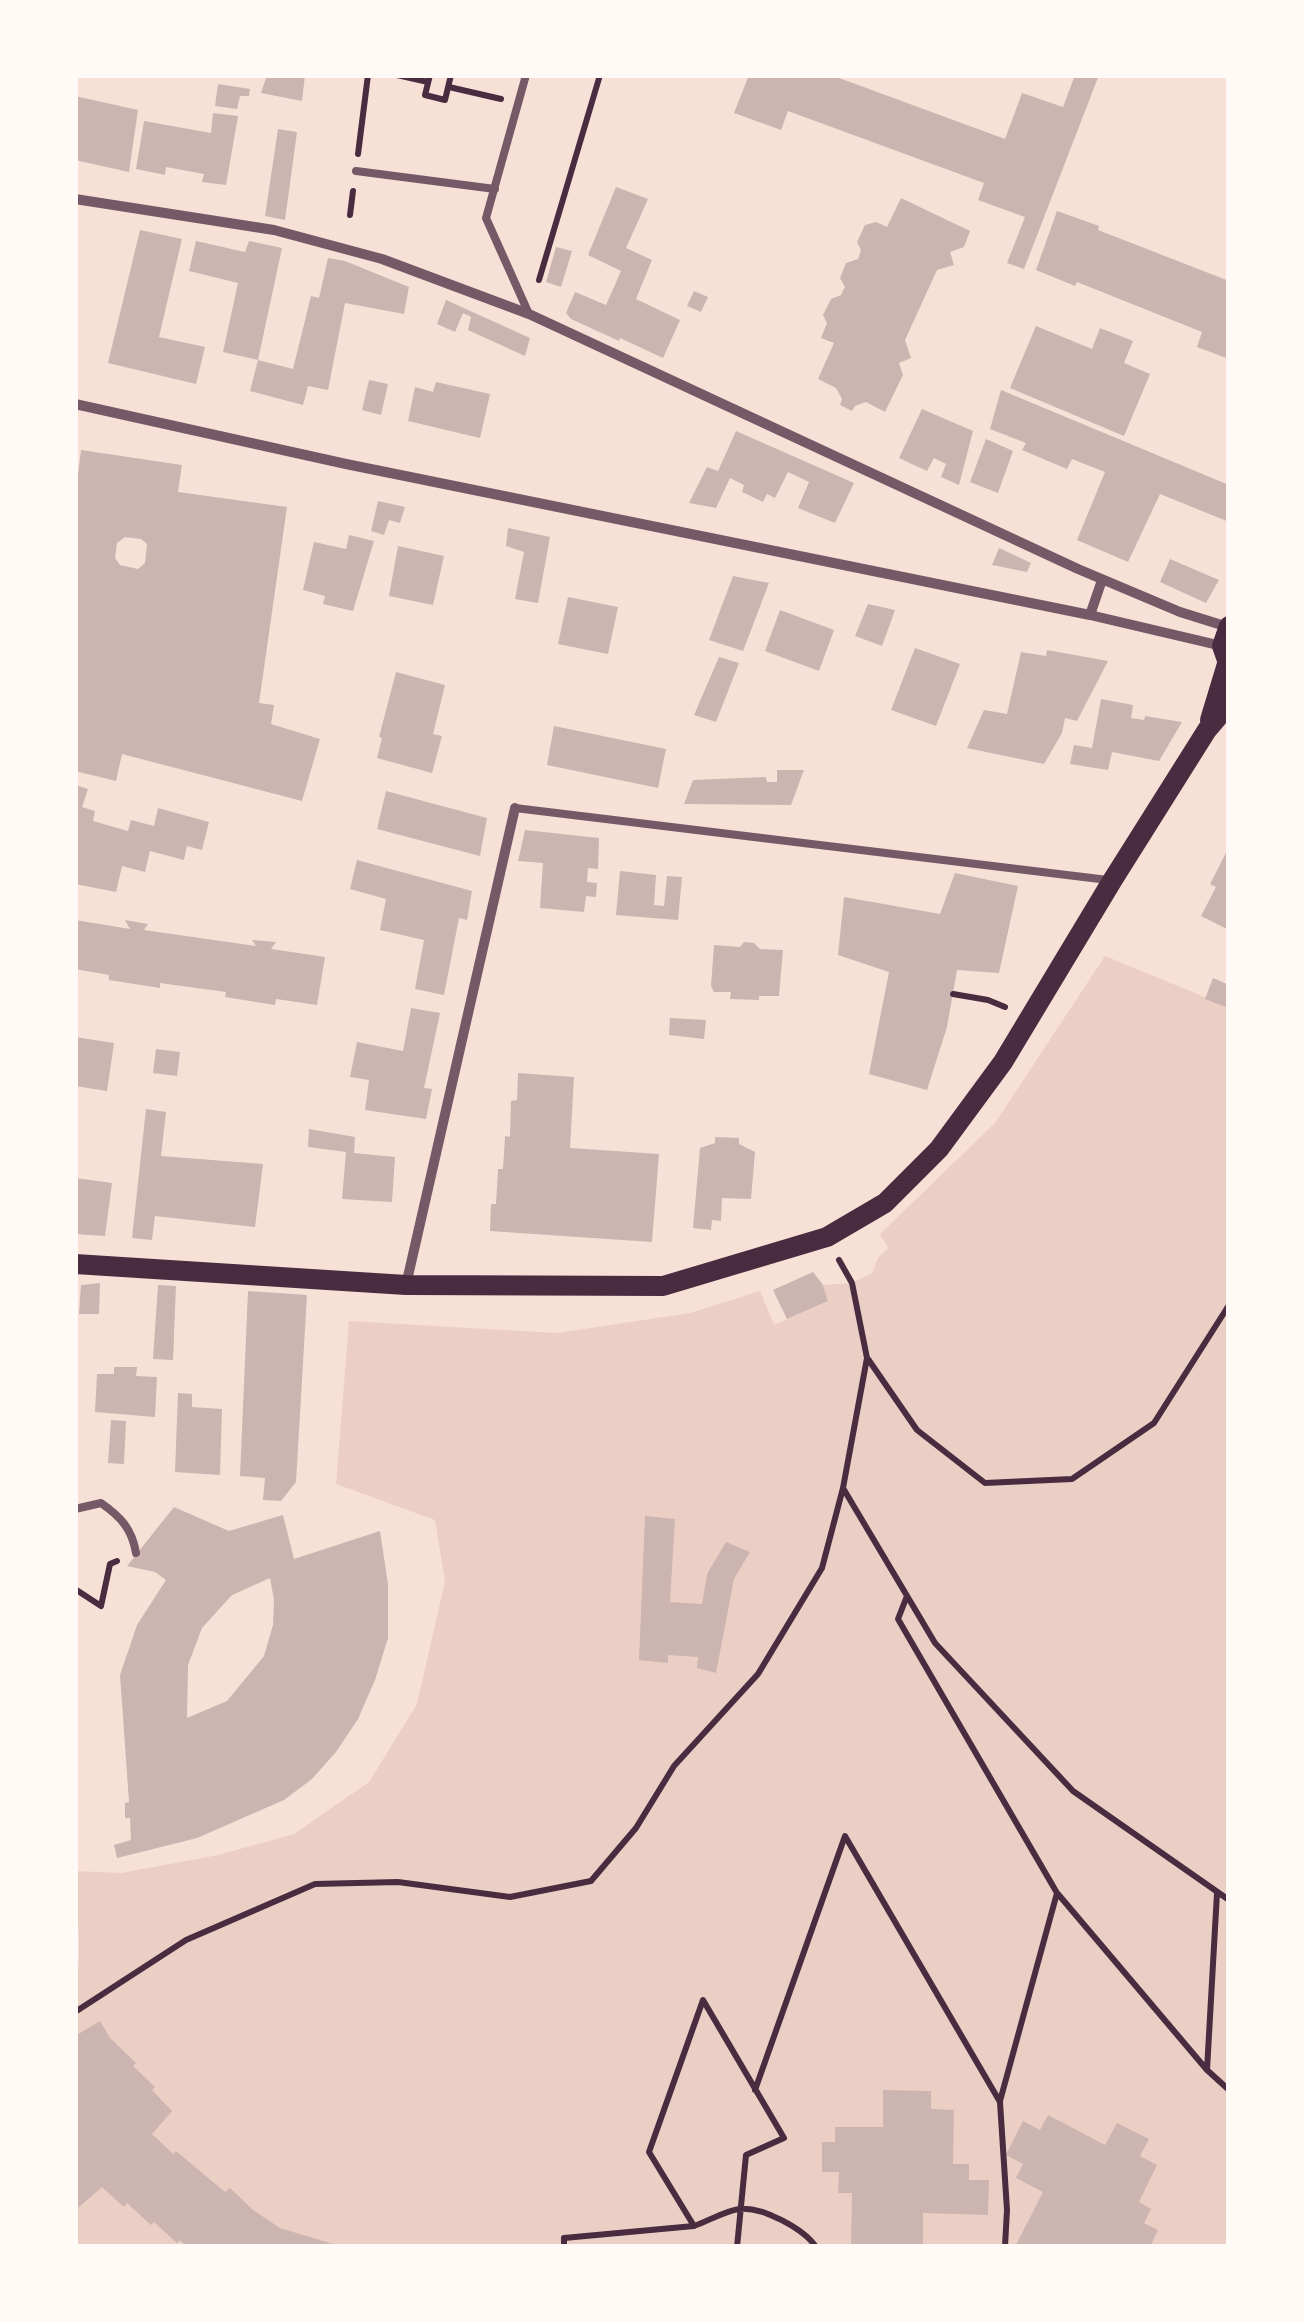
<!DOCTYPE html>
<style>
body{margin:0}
#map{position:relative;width:1304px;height:2322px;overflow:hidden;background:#f7e1d7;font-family:Montserrat,sans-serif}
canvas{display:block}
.frame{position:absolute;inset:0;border:78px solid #fffaf5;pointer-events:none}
</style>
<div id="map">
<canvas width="1304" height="2322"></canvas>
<div class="frame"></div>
</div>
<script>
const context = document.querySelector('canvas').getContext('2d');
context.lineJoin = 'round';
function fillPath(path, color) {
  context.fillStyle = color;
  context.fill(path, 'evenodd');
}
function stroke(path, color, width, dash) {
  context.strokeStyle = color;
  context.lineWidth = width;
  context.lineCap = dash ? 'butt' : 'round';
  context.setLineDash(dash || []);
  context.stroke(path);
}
fillPath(new Path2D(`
 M1105,956L1229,1007V2247H75V1987C84,1949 75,1910 75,1871L121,1873L218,1855L294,1834L369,1782L417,1704L445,1581L435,1520L336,1484L349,1321L557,1333L690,1313L760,1291L774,1325L828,1301L823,1285L852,1283L872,1273L878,1258L888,1248L880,1234L995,1123Z`), '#ebcfc5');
fillPath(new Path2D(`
 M267,75H305L302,101L261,93Z
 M749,75H831L1005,139L1022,93L1063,107L1075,75H1099L1024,269L1007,263L1025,217L978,200L984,183L788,111L781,130L734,113Z
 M218,84L250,89L249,96H240L237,109L215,106Z
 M75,96L138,110L129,172L75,160Z
 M213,113L238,116L226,185L202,182L204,174L166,167L165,175L136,169L144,121L211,133Z
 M278,129L297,132L285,220L265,216Z
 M616,187L648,199L626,248L652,260L636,299L680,320L663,358L620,338L619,341L571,319L566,313L575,292L606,305L621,271L588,255Z
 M901,198L970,231L964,247L950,252L954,265L937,270L905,340L911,358L899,363L903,375L885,412L866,402L855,406L852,411L840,405L842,399L836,388L818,379L834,343L821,338L827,323L823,315L831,299L841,295L845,287L840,278L846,263L858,259L861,250L857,242L865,225L876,222L887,227Z
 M1057,211L1099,226L1098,230L1229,281V359L1197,347L1202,332L1077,282L1075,286L1036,270Z
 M140,230L182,239L159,337L205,347L196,384L108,363Z
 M196,241L245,252L249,241L282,248L258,360L223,352L238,283L189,271Z
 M556,247L572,251L561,287L546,282Z
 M328,258L345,261L409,287L404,314L345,303L328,390L308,386L303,405L250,391L258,360L293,369L311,296L319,298Z
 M694,291L708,297L701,312L687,306Z
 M446,300L530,338L525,356L468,330L471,317L463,313L455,332L437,324Z
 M1036,326L1092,349L1100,328L1133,341L1124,363L1150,374L1124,436L1010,388Z
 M369,380L388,384L381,415L362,410Z
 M436,382L490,394L480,438L408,421L415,387L433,392Z
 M1001,390L1229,485V522L1160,494L1128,562L1077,540L1105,472L1072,459L1067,469L1022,450L1026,443L990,429Z
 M922,409L973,431L959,485L941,477L946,464L934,458L927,471L899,458Z
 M736,431L854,483L835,523L798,508L809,482L788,472L775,498L767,494L763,502L742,492L744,485L730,478L716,508L689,503L707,467L718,471Z
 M986,439L1013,451L998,493L970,482Z
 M81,450L182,465L178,492L287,507L259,703L274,705L271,724L320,739L302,801L122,754L116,781L75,771V499ZM125,537L141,539L147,544L145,563L138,569L120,565L115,558L117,543Z
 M378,501L405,507L400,523L389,520L384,535L371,531Z
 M508,528L550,537L538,603L515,599L524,552L506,546Z
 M349,535L374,541L353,611L323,604L325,596L303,590L314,542L346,549Z
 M398,546L444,556L433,605L389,596Z
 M999,548L1031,563L1027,572L992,565Z
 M1170,559L1219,580L1206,603L1160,582Z
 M733,576L769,583L743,651L709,640Z
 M568,597L618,607L608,654L558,644Z
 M868,604L895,610L882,646L855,636Z
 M780,610L834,630L819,671L765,651Z
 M915,648L960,664L936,726L891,710Z
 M1047,650L1108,661L1077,721L1065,718L1062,733L1044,764L967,748L984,710L1007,714L1021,652L1046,656Z
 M719,657L739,663L716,722L694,715Z
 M396,672L445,685L433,734L442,736L432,773L377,758L382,738L379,737Z
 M1101,699L1133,705L1131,718L1144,720L1145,716L1182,722L1159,761L1112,752L1108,770L1070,764L1074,745L1092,748Z
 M554,726L666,749L658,788L547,765Z
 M777,770H804L791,805L684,804L693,780L766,777L767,782H777Z
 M75,785L88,789L82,807L95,811L93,821L128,831L131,820L154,826L158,808L209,822L202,850L187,846L184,860L150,851L145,872L122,866L116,892L75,884Z
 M386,791L487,818L480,856L377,829Z
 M525,830L599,838L598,869L588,868L587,882L597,883L596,897L586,896L584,912L540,908L543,863L518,861Z
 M1229,847V930L1201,916L1216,887L1210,884Z
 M357,860L472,891L467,920L459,918L444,995L415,989L424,940L380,930L386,899L350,889Z
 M620,871L656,875L654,905L664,906L667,876L682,877L678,920L616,915Z
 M955,873L1018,886L999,973L957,970L947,1027L927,1090L869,1074L889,972L838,955L844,897L940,914Z
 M75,920L130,929L125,920L148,924L144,930L256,946L252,940L276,942L271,949L325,957L317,1005L276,999L275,1005L225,997L226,992L160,983V988L109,980V975L75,969Z
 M744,942L754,943L760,949L783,950L779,996H759V1000L730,999L731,992H714L711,986L714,945L740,947Z
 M1213,978L1229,985V1008L1205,999Z
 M411,1008L440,1013L424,1088L432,1089L426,1119L365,1110L369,1080L350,1077L357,1042L403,1051Z
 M670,1018L706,1020L704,1039L669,1035Z
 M75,1037L114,1043L107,1091L75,1086Z
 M156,1049L180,1052L177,1076L153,1073Z
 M518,1073L574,1077L570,1148L659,1154L652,1242L490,1231L491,1204H496L498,1169H503L505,1136L510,1137L511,1101L517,1100Z
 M146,1109L166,1112L161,1156L263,1164L255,1227L155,1216L152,1240L132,1238Z
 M309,1129L355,1137L354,1153L395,1157L392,1202L342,1199L346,1152L308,1147Z
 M715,1137L739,1138V1144L755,1152L751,1199L722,1198L721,1221L712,1220L711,1230L693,1228L700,1148L715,1143Z
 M75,1178L112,1183L105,1236L75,1234Z
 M813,1272L823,1285L828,1301L787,1319L773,1290Z
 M100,1283L99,1314H79L81,1285Z
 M158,1285L176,1286L173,1360L153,1359Z
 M248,1291L307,1295L296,1482L281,1501L263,1500L265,1478L240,1476Z
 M114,1367H137L136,1376L157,1377L155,1417L95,1412L97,1374H114Z
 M178,1393L192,1394V1407L222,1409L220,1475L175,1472Z
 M111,1420L126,1421L124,1464L108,1463Z
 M174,1507L229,1531L283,1515L294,1559L380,1531L388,1584V1638L375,1680L358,1719L336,1752L312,1779L284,1800L197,1838L117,1858L114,1845L131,1840L130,1818H125V1803L129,1802L120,1675L137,1625L166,1580L155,1572L127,1566ZM270,1578L274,1600L273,1625L264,1656L227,1701L187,1718L188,1665L202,1628L232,1595Z
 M645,1516L675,1519L670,1602L702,1604L707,1574L726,1542L750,1552L734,1579L716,1673L697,1668L698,1657L668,1655V1663L639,1660Z
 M100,2021L110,2038L136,2063L133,2066L155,2087L152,2090L172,2111L152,2134L173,2154L176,2151L225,2192L230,2188L253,2210L280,2228L343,2247H187L180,2240L177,2243L154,2222L151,2225L127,2203L124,2207L102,2187L78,2208L75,2206V2036Z
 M883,2090L931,2091V2109L954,2110L953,2164H969V2180H989L988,2215L923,2213V2246L851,2247L852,2193H838L839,2172H822V2142H835V2127H883Z
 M1048,2115L1105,2145L1117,2123L1149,2139L1140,2156L1157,2165L1139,2202L1151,2209L1144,2223L1158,2230L1150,2247H1015L1043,2192L1016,2178L1023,2164L1006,2155L1023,2121L1040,2130Z`), '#ccb4b1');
stroke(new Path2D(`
 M397,75L428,82
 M430,75L425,95L445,100L451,75
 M449,87L501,99
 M358,154L368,75
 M350,215L353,191
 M539,280L600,75
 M953,994L988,1000L1005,1007
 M868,1359L917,1430L985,1483L1072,1479L1154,1423L1229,1305
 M843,1488L935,1643L1073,1791L1229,1900
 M75,1589L101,1606L110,1564L117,1561
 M907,1596L898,1619L1057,1893L1000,2101
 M1217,1893L1207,2070L1229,2090
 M1058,1894L1207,2070
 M75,2012L186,1940L315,1884L398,1882L510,1897L591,1881L636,1828L674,1766L758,1674L822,1568L843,1488L867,1358L852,1283L839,1260
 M755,2090L845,1836L1000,2102L1007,2210L1005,2246L1002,2247
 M694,2226C708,2221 725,2211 739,2209C762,2206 804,2229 816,2247
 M564,2247V2238L694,2226L649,2152L703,2000L784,2138L746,2155L737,2247`), '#4a2c40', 6);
stroke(new Path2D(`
 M526,75L486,218L529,314
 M356,171L495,189
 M515,808L1108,880
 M75,1509L101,1503C121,1517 132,1529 136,1553`), '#755966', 8);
stroke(new Path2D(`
 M75,199L274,230L382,259L529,314L1078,569L1180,612L1228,627
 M75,404L346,464L1090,615L1222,646
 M1090,615L1102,580
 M406,1285L515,808`), '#755966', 10);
stroke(new Path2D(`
 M1229,626L1222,646L1229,666
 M1210,720L1227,664
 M75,1264L406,1285L663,1286L827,1237L885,1203L939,1149L1003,1062L1112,881L1207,730L1229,704`), '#4a2c40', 20);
</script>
